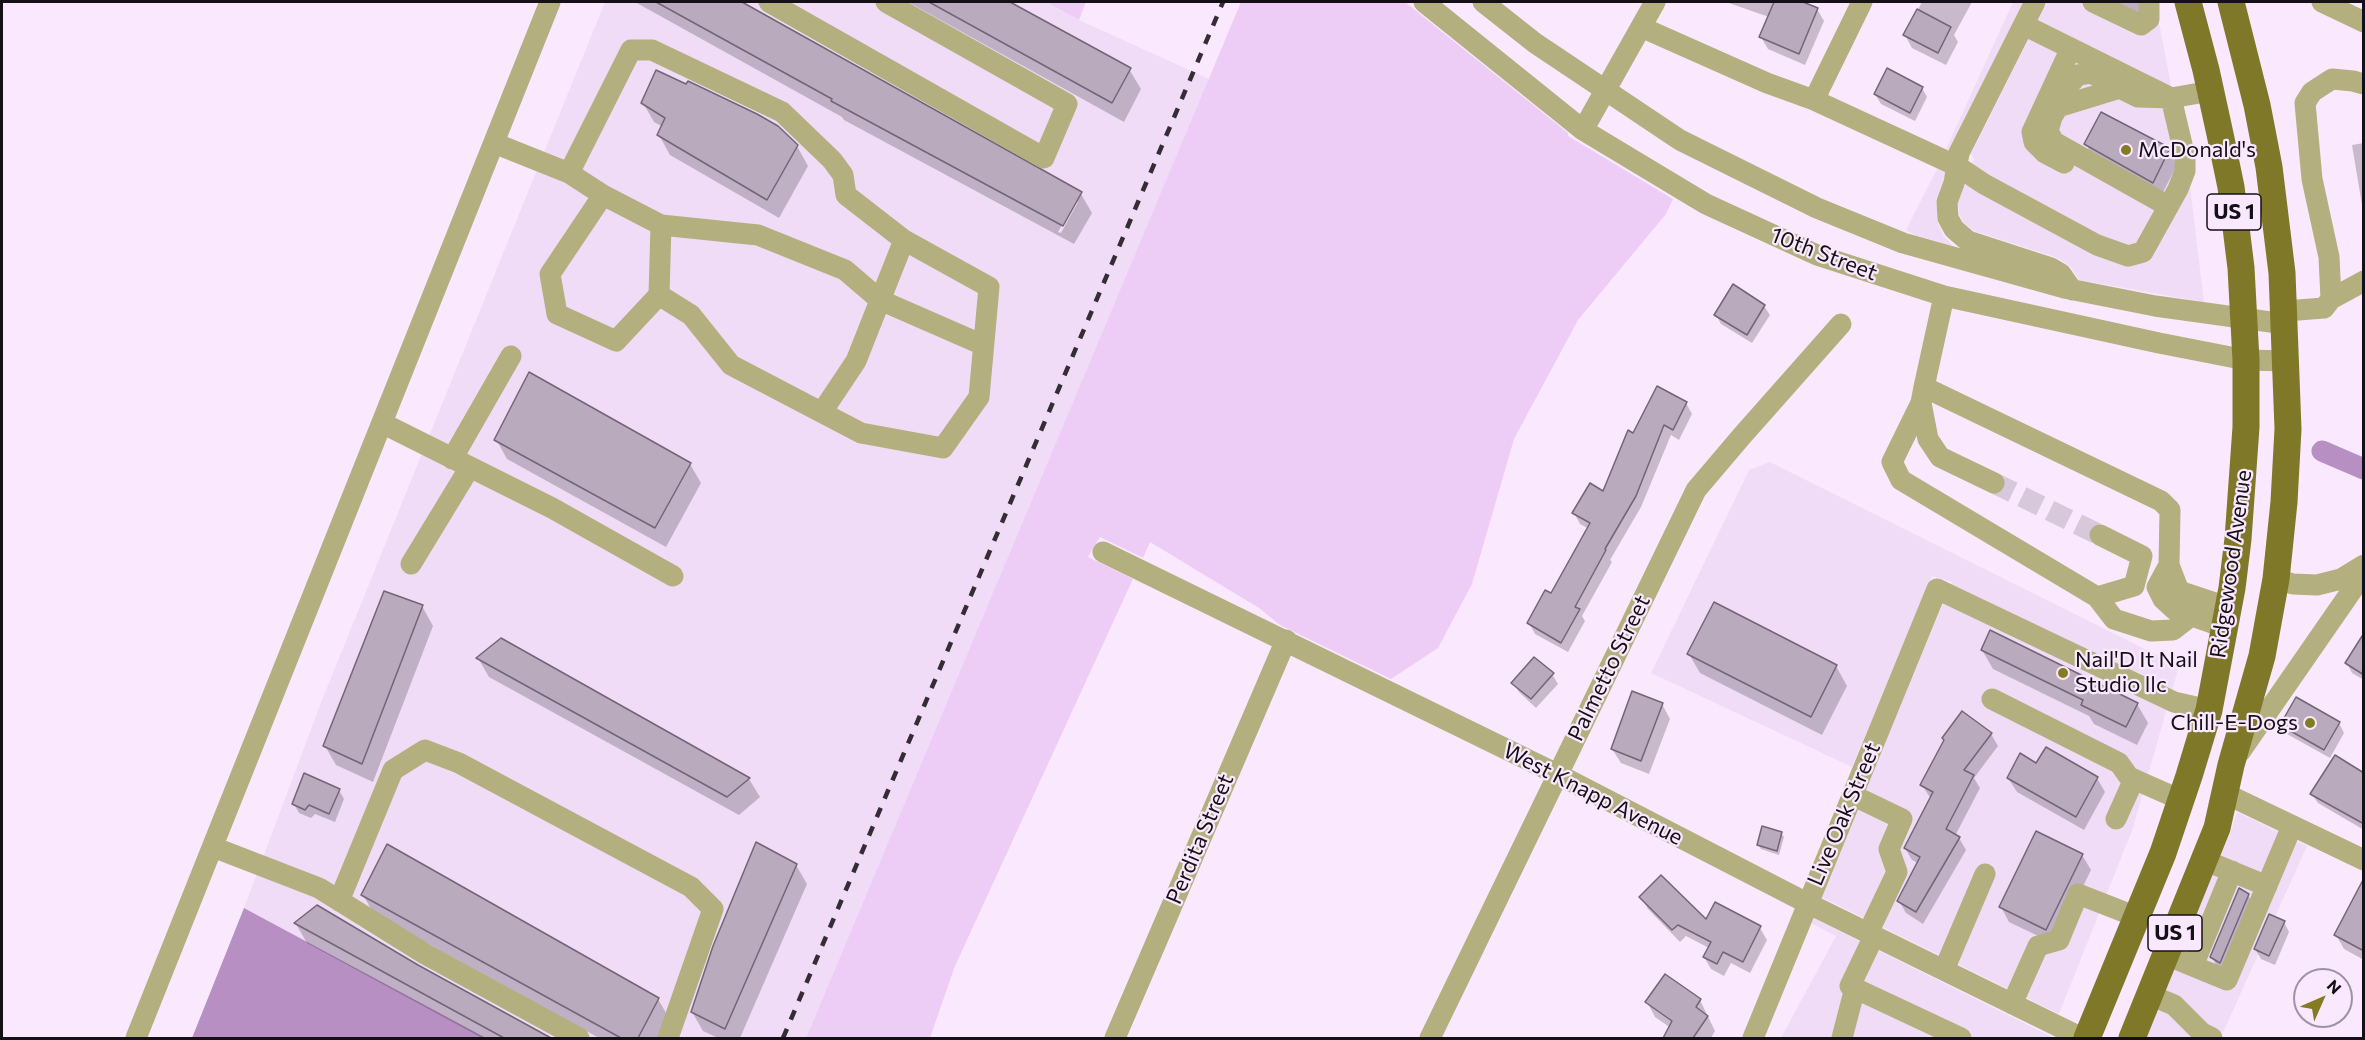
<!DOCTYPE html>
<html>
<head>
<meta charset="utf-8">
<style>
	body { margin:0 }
	#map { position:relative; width:2365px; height:1040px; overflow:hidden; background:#fae9fe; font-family:Commissioner,sans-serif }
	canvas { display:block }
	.frame { position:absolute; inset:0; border:3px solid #151017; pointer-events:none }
	.north { position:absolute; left:2293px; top:968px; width:60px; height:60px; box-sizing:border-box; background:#fae9fe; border:2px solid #9e92a2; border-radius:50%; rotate:45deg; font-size:16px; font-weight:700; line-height:24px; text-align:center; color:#151017 }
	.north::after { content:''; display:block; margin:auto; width:21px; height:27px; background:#847c22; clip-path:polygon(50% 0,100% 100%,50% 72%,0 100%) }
</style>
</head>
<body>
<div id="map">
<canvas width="2365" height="1040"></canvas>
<div class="frame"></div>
<div class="north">N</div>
</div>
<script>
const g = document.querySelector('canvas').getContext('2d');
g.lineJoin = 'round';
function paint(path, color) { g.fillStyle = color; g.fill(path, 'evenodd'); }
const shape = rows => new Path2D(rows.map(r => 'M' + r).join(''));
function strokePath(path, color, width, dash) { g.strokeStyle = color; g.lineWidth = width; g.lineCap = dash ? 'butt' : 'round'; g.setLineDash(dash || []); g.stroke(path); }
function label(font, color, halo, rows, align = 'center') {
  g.font = font + ' Commissioner,sans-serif'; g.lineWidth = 4.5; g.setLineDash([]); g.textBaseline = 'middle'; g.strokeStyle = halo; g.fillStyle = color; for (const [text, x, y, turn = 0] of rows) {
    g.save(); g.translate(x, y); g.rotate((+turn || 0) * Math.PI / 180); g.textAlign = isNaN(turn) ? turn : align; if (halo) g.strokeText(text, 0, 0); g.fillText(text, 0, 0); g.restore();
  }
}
paint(shape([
	[605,2,1046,2,1079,20,1209,79,806,1038,486,1038,244,908,322,700],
	[2013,2,2023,2,1950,149,1949,166,1936,200,1938,223,1943,235,1953,246,1915,235,1906,230,1937,169],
	[2047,2,2155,2,2189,178,2204,302,2079,280,2071,267,2058,258,1974,231,1963,222,1959,213,1958,202,1974,159,1971,154],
	[1770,462,2179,666,2133,828,2059,1014,1821,897,1952,582,1932,576,1852,767,1651,673,1749,470],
	[2237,812,2307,846,2221,1037,2223,1038,2144,1038,2230,834],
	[1813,918,2050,1036,2049,1038,1781,1038,1836,936,1811,923]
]), '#f1dcf7');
paint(shape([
	[1046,2,1086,2,1079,20],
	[1241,2,1405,2,1568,133,1568,136,1673,199,1666,214,1578,320,1514,439,1472,584,1438,648,1391,679,1280,625,1259,608,1150,542,1143,558,1100,537,1088,557,1133,579,955,966,930,1038,806,1038]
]), '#edcdf6');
paint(shape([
	[244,908,486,1038,192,1038]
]), '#b88fc3');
paint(shape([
	[635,2,738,2,1081,194,1092,213,1074,244,844,120,842,117],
	[1075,202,1078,202,1061,233,1058,232],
	[908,2,1007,2,1129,69,1141,89,1124,122],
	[1726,2,1799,2,1817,9,1824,21,1805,65,1768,49,1761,37,1769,17],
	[1922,2,1972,2,1954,35,1958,42,1946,65,1912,48,1905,35],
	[2109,2,2145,2,2138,15],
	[1922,88,1927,97,1915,121,1881,104,1875,94],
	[643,103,797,146,808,166,779,218,670,155,659,135,663,127,654,122],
	[2101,114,2169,151,2177,165,2161,196,2094,159,2086,144],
	[2364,143,2364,217,2352,145],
	[1764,306,1770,315,1752,343,1721,324,1716,315],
	[1686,403,1692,414,1679,440,1671,435,1641,507,1610,560,1612,562,1582,616,1585,621,1568,652,1535,634,1529,623,1552,595,1589,529,1580,524,1574,513,1603,493,1634,435],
	[496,439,690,464,701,483,666,547,507,459],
	[422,606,433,626,373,782,336,765,325,746],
	[2364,636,2364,680,2352,673,2347,663],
	[1982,650,2137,704,2148,723,2137,745,2094,724,2089,716,1993,669],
	[1689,654,1836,666,1847,686,1822,735,1700,673],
	[478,658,749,779,760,797,739,815,489,677],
	[1552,674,1558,684,1536,708,1519,692,1513,683],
	[1662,704,1670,719,1649,774,1621,763,1612,749],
	[2339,723,2344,733,2330,758,2287,734,2282,725],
	[1991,734,1998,746,1974,778,1980,788,1955,836,1959,838,1966,850,1923,924,1906,913,1899,901,1918,863,1912,860,1905,848,1931,799,1922,785],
	[2037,765,2097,778,2105,792,2084,830,2017,792,2008,778],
	[2364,775,2364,830,2318,803,2312,794],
	[339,790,344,799,335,822,315,814,311,818,299,813,294,804],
	[1781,833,1784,837,1779,855,1761,849,1758,845],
	[2082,855,2091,870,2055,944,2009,922,2001,907],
	[796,865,807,884,740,1038,718,1038,703,1031,692,1012],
	[363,895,658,999,669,1018,659,1038,599,1038,374,914],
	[2248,895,2254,905,2226,971,2217,967,2212,957],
	[1641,897,1706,922,1715,904,1760,928,1767,940,1750,973,1731,963,1724,976,1711,969,1704,957,1709,948,1686,936,1680,942,1648,909],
	[2364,916,2364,960,2344,949,2336,935],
	[2284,922,2289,932,2275,965,2261,959,2255,949],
	[296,924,418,966,547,1038,482,1038,307,943],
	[1665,976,1700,1000,1715,1031,1711,1038,1665,1038,1671,1028,1655,1017,1647,1002]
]), '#0003');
strokePath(shape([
	[2322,451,2364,469]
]), '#b88fc3', 21);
const building = shape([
	[656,2,742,2,1082,192,1063,226,831,101,832,99,656,2],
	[929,2,1010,2,1131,68,1112,103,929,2],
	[1774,2,1803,2,1818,8,1799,54,1759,37,1774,2],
	[1917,9,1951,27,1938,53,1903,35,1917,9],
	[1887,68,1923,87,1910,113,1874,94,1887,68],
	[656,70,686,84,688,81,757,114,778,126,798,145,767,200,657,135,665,118,641,103,656,70],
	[2101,112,2170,148,2153,183,2084,144,2101,112],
	[1733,284,1765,305,1747,335,1714,315,1733,284],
	[529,372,691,463,655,528,494,440,529,372],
	[1657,386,1687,402,1673,430,1664,425,1636,496,1605,549,1606,550,1575,607,1580,609,1561,643,1527,623,1545,590,1551,593,1590,523,1572,513,1590,483,1603,491,1628,430,1633,433,1657,386],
	[384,591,423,605,362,764,323,746,384,591],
	[1714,602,1837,665,1811,717,1687,654,1714,602],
	[1990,630,2138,703,2126,727,2081,705,2083,700,1981,650,1990,630],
	[2364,633,2364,675,2345,663,2364,633],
	[501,638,750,778,727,797,476,658,501,638],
	[1534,657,1554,673,1531,699,1511,683,1534,657],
	[1632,691,1663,703,1641,761,1611,749,1632,691],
	[2296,697,2340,722,2324,750,2280,725,2296,697],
	[1962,711,1992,733,1964,770,1974,775,1946,829,1960,837,1916,912,1897,901,1920,857,1904,848,1933,792,1920,785,1944,740,1942,738,1962,711],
	[2046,747,2098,777,2076,817,2007,778,2020,753,2036,763,2046,747],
	[2335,755,2364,773,2364,824,2310,794,2335,755],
	[304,773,340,789,329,814,309,805,305,810,292,804,304,773],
	[1762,826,1782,832,1777,851,1757,845,1762,826],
	[2036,831,2083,854,2046,930,1999,907,2036,831],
	[756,842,797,864,725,1029,691,1012,713,946,756,842],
	[387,844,659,998,638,1038,621,1038,361,895,387,844],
	[1661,875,1706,919,1715,902,1761,926,1743,962,1723,952,1717,964,1703,957,1711,942,1678,925,1672,930,1639,897,1661,875],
	[2364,878,2364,951,2334,935,2364,878],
	[2239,888,2249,894,2220,963,2210,957,2239,888],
	[317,905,418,965,551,1038,504,1038,294,923,317,905],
	[2269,914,2285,921,2269,956,2254,949,2269,914],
	[1665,974,1701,999,1696,1007,1708,1016,1693,1038,1663,1038,1672,1021,1645,1002,1665,974]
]);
paint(building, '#b9aabd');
strokePath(building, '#736577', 1.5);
strokePath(shape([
	[1994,483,2100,535]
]), '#d8c8db', 21, [21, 10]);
strokePath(shape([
	[769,2,1044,158,1067,104,886,2],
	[1424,2,1583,130,1706,204,1817,255,1944,296,2159,343,2246,360,2287,361],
	[1483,2,1535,43,1680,140,1817,208,1903,243,2064,288,2155,306,2285,324],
	[2035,2,1959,153,1954,183,1947,202,1948,218,1954,229,1968,241,2051,268,2061,274,2072,290],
	[2093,2,2141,25,2149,19,2149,2],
	[2322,2,2364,22],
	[1641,27,1767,83,1814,100,1957,166,1984,184,2097,245,2128,256,2143,252,2178,189,2185,171,2185,157,2171,98,2024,25],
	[1814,100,1862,2],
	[2058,106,2064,90,2078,75,2091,73,2114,85],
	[1583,130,1655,2],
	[494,143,569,173,631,50,652,50,782,112,832,160,843,175,846,195,904,240,989,287,979,397,943,448,861,433,731,365,691,315,659,295,616,341,557,314,550,274,603,195],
	[2064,163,2045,153,2034,142,2032,132,2071,48],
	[569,173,603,195,661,225,758,235,845,270,880,300,983,345],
	[2168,206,2054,142,2048,131,2052,117,2058,107,2120,88,2138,97,2171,98,2211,91],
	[659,295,661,225],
	[1944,296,1924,387,2161,501,2170,510,2169,565,2179,591,2227,607],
	[2331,299,2364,281],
	[2285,311,2324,308,2331,299,2329,257,2312,179,2305,103,2312,92,2332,79,2353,81,2364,84],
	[1924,387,1921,403,1892,462,1901,480,2097,597,2114,619,2151,631,2173,630,2191,616],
	[1921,403,1928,439,1940,457,1994,483],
	[822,412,856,361,904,240],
	[382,423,552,508,673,576],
	[452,459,511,356],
	[1103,552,1557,774,1807,903,2082,1038],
	[411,564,470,467],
	[2169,565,2157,587,2163,599,2175,610,2224,627],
	[2276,579,2293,584,2317,585,2341,579,2364,565],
	[2097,597,2134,586,2142,556,2100,535],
	[1992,699,2119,763,2129,777,2181,800],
	[2240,752,2364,573],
	[2224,793,2364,860],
	[1852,795,1902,819,1889,849,1897,872,1868,933],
	[2116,819,2134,779],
	[213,847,319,888,425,954,579,1038],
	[2204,860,2267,886],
	[339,901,393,770,425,750,459,763,691,887,713,909,668,1038],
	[1874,936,1850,986,1961,1038],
	[2166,955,2227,980,2292,826],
	[2193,966,2232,871],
	[1944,970,1985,874],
	[2150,995,2174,1005,2202,1033,2212,1038],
	[2012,1004,2038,946,2059,940,2078,894,2137,917],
	[136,1038,550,2],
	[1115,1038,1286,640],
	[1430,1038,1696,490,1741,437,1841,324],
	[1753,1038,1937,589,2174,702,2209,710],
	[1842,1038,1855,988]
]), '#b3af7e', 21);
strokePath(shape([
	[2087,1038,2163,853,2189,776,2209,710,2232,588,2238,539,2246,427,2246,360,2241,268,2231,187,2220,134,2206,70,2188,2],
	[2132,1038,2217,828,2231,765,2262,656,2276,579,2284,502,2288,429,2282,273,2269,167,2257,105,2231,2]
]), '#7f7828', 27);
strokePath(shape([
	[783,1038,1223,2]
]), '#342d36', 4.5, [10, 10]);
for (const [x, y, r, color] of [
	[2126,150,6,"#847c22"],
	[2063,673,6,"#847c22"],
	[2310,723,6,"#847c22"]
]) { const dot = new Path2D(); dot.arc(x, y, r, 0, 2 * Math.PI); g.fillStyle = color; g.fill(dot); strokePath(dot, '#fae9fe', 2); }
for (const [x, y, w] of [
	[2234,212,54],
	[2175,933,54]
]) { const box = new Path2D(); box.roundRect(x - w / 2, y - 18, w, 36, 4.5); g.fillStyle = '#fae9fe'; g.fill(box); strokePath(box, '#151017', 1.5); }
label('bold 21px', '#151017', null, [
	["US 1",2234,212],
	["US 1",2175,933]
]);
label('22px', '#151017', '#fae9fe', [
	["McDonald's",2138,150],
	["Nail'D It Nail",2075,660],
	["Studio llc",2075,685],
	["Chill-E-Dogs",2298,723,"right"]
], 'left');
label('22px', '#151017', '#fae9fe', [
	["10th Street",1824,254,21],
	["Ridgewood Avenue",2231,564,-82],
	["Palmetto Street",1609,668,-64],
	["West Knapp Avenue",1593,794,27],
	["Live Oak Street",1844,814,-67],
	["Perdita Street",1200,839,-67]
]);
</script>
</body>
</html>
